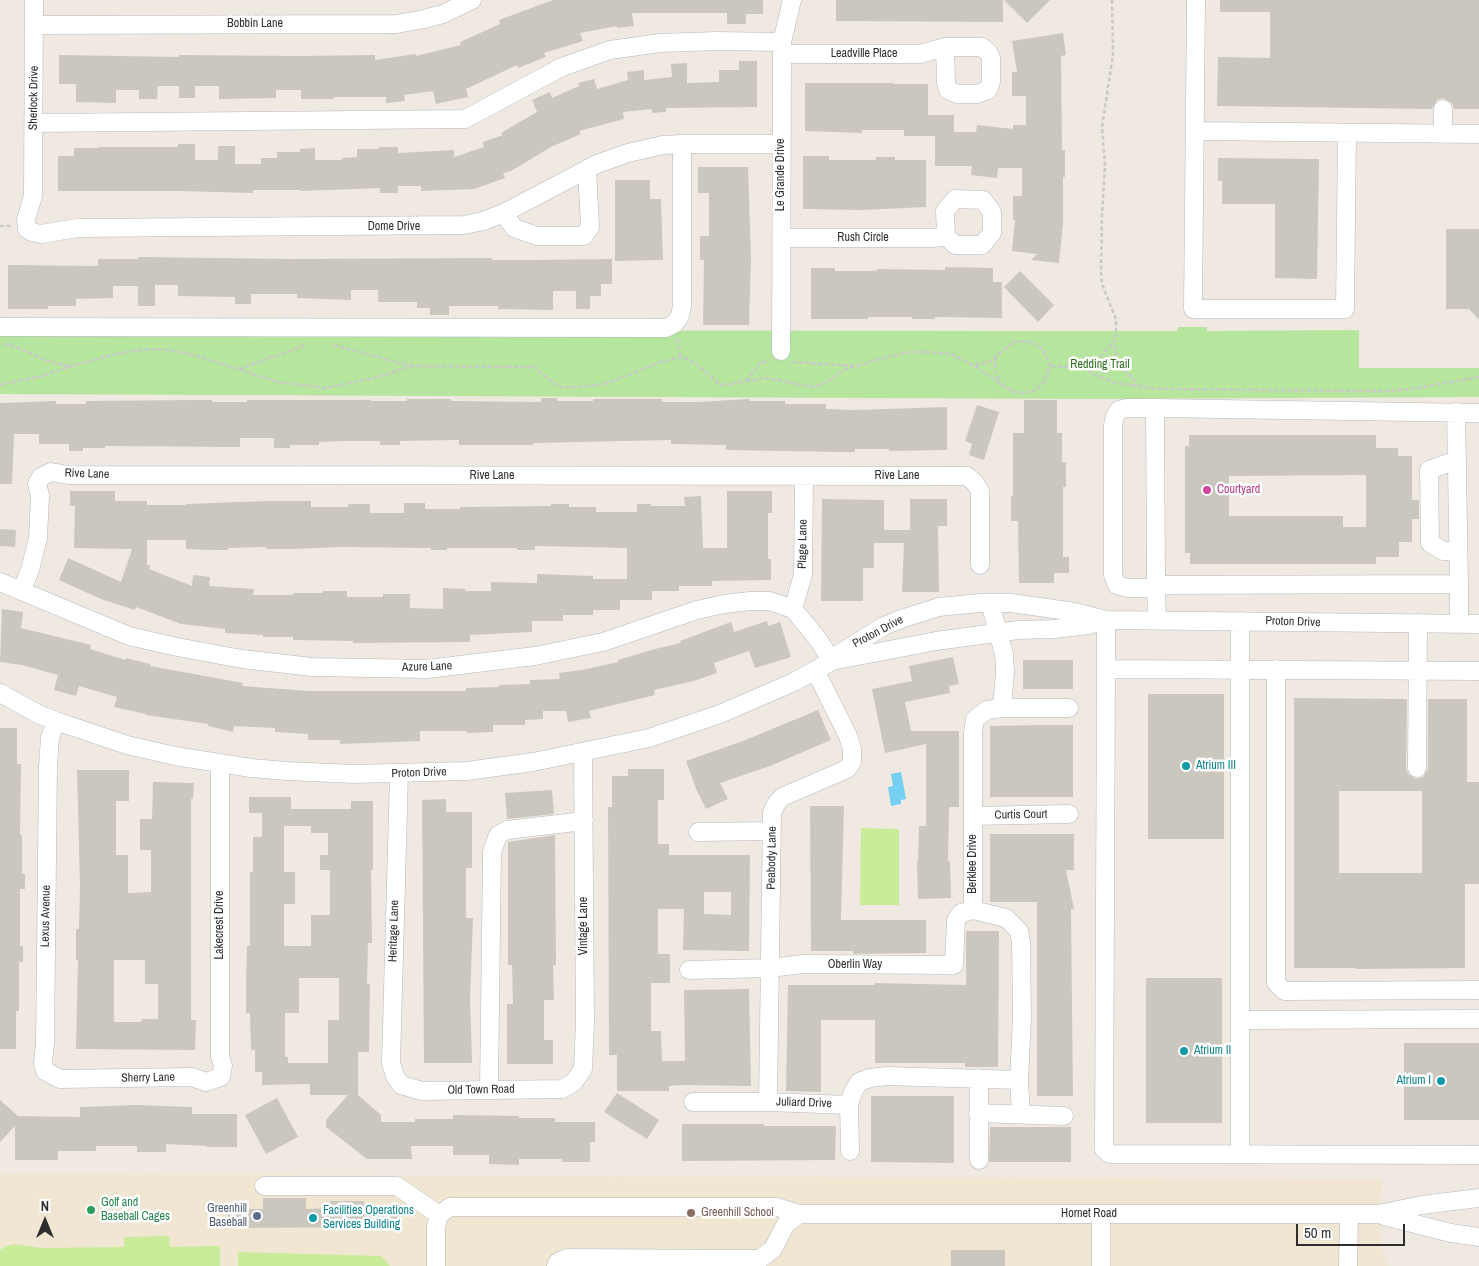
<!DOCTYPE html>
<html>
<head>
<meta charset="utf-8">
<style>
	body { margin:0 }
	#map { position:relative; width:1479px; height:1266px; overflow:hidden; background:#efe9e1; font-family:"Archivo Narrow",sans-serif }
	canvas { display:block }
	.north { position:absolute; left:20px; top:1196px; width:50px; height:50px; -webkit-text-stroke:4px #fff; paint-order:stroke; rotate:0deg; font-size:14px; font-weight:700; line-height:20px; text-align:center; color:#2e2e2e }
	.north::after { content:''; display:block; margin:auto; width:18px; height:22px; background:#2e2e2e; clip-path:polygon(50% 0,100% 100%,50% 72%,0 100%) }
	.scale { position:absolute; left:1296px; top:1224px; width:109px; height:22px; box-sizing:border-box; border:2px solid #2e2e2e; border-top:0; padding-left:6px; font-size:15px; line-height:18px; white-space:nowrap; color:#2e2e2e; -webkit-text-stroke:4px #fff; paint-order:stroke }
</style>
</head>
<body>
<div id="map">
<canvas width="1479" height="1266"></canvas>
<div class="north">N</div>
<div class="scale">50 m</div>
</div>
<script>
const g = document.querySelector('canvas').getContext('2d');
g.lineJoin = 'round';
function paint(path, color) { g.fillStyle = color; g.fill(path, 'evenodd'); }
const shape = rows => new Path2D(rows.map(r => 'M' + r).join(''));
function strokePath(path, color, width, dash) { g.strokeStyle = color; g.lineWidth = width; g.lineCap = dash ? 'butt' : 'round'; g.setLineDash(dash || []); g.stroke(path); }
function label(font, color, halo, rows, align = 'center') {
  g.font = font + ' "Archivo Narrow",sans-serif'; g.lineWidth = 5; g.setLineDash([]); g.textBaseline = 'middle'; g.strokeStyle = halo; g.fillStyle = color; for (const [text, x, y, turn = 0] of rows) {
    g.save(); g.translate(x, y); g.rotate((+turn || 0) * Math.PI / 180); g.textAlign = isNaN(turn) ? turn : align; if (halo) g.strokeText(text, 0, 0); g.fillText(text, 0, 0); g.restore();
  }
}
paint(shape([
	[0,1174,1382,1179,1381,1248,1388,1266,0,1266]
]), '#f0e6d1');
paint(shape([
	[1178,327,1207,327,1207,331,1359,330,1359,368,1479,368,1479,397,1093,399,0,394,0,330,1077,331,1177,331]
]), '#b6e59e');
paint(shape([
	[861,828,899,829,899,905,860,905],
	[169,1236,170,1247,220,1246,220,1266,0,1266,0,1250,6,1246,15,1244,41,1248,124,1247,124,1237],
	[238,1252,381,1256,390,1266,238,1266]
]), '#c9ec9a');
paint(shape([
	[901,772,906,799,901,800,901,804,891,806,888,787,893,786,891,774]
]), '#75cff0');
paint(shape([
	[553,0,763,0,763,14,746,14,746,24,727,24,727,13,632,13,634,26,617,28,617,26,580,33,583,41,544,53,546,57,518,68,517,65,466,89,468,97,436,104,433,91,404,95,405,101,386,103,386,97,334,97,334,99,301,99,301,90,276,90,276,98,219,99,219,86,195,86,195,98,179,98,179,86,158,86,157,99,139,99,139,90,116,90,116,103,76,102,76,84,59,84,59,55,179,57,179,55,299,56,375,55,375,60,416,54,416,56,461,45,460,42,500,24,499,20],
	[836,0,1003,0,1003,22,836,21],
	[1004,0,1050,0,1027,23],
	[1220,0,1479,0,1479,109,1454,109,1452,103,1443,98,1437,100,1432,109,1217,106,1218,57,1270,58,1270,12,1220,12],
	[1063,33,1066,55,1061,56,1062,150,1065,150,1065,177,1063,177,1063,223,1059,263,1031,260,1037,254,1012,251,1015,220,1013,220,1013,196,1022,196,1022,168,998,168,997,178,971,175,972,166,935,166,935,136,904,136,904,130,862,130,862,133,805,131,805,83,893,83,893,84,928,84,928,115,954,115,954,132,976,132,977,125,1013,129,1013,125,1026,125,1026,96,1012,96,1012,72,1017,72,1012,41],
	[739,61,757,61,757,107,666,108,666,112,652,113,652,109,623,112,624,119,579,131,581,134,551,147,511,171,503,173,505,178,474,189,421,191,421,186,398,186,398,193,380,193,380,188,301,191,301,190,253,190,253,193,178,191,58,191,58,156,74,156,74,148,99,148,99,147,178,147,178,144,195,144,195,160,218,160,218,146,235,146,235,164,261,164,261,158,277,158,277,152,300,152,300,149,315,148,315,160,342,160,342,158,357,157,357,149,379,149,379,147,398,147,398,153,454,150,454,157,484,147,483,142,503,135,501,133,537,112,532,100,550,92,552,98,579,86,578,83,594,79,597,89,628,80,627,72,644,70,644,80,672,77,671,64,687,63,687,83,719,82,719,70,739,70],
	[803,156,829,156,829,160,876,160,876,157,895,157,895,160,926,160,926,207,861,210,803,209],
	[1218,158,1319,159,1317,279,1275,278,1275,204,1222,204,1222,181,1218,181],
	[698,167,748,167,751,259,749,325,703,325,704,260,700,260,700,236,709,236,709,193,698,193],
	[615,180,650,180,650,199,661,199,663,260,615,261],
	[1446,229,1479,229,1479,320,1469,309,1446,309],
	[138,257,292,259,492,258,492,260,532,260,612,259,612,284,601,284,601,296,590,296,590,309,576,309,576,291,553,291,553,310,498,309,498,306,449,306,449,315,430,315,430,308,417,308,417,302,378,302,378,290,351,290,351,300,297,298,297,294,251,294,251,304,235,304,235,297,178,296,178,285,155,285,155,306,138,306,138,286,113,286,113,298,76,299,76,306,48,306,48,309,8,309,8,265,98,266,98,259,138,259],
	[945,267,993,268,993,282,1002,282,1002,318,935,317,935,319,912,319,912,317,868,317,868,319,811,319,811,268,835,268,835,271,877,271,877,269,945,270],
	[1020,271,1054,305,1038,322,1004,287],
	[541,398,557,398,557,401,593,401,593,399,662,399,662,402,698,402,749,399,749,401,785,401,785,404,826,404,826,409,855,410,947,407,947,450,889,451,889,449,855,449,855,452,841,452,726,450,726,445,671,444,671,440,533,443,533,445,459,445,459,440,400,441,400,445,380,445,380,441,346,441,319,442,319,445,290,445,290,448,274,448,274,438,240,438,240,447,105,446,105,448,83,448,83,451,69,451,69,444,39,444,39,434,14,434,12,484,0,484,0,403,56,401,56,404,86,404,86,401,193,400,212,400,212,402,247,402,247,400,371,400,371,401,407,401,407,399,451,399,451,401,541,402],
	[1024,400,1057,400,1057,433,1062,433,1062,462,1066,462,1066,487,1063,487,1063,557,1069,557,1069,573,1054,573,1054,583,1019,583,1018,521,1011,521,1011,496,1013,496,1013,433,1024,433],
	[977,405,999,412,984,460,969,455,972,444,965,441],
	[1189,435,1376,435,1376,448,1398,448,1398,456,1412,456,1412,500,1419,500,1419,519,1412,519,1412,542,1399,542,1399,557,1376,557,1376,564,1190,564,1190,553,1185,553,1185,446,1189,446],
	[1366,475,1366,527,1343,527,1343,516,1229,516,1229,476],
	[70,491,115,491,115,501,147,501,147,505,186,505,186,504,266,501,311,501,311,507,348,507,348,504,370,504,370,513,404,513,404,503,425,503,425,509,460,509,460,507,551,506,551,504,569,504,569,507,596,507,596,512,637,512,637,504,651,504,651,506,685,506,684,497,701,496,703,548,727,548,727,491,772,491,772,513,768,513,768,559,771,559,771,580,712,581,712,586,679,586,679,591,652,591,652,600,620,600,620,610,593,610,593,615,563,615,563,621,532,621,532,632,470,635,470,642,353,643,353,641,293,640,293,637,263,637,263,635,225,633,225,629,181,624,136,607,135,610,101,599,59,580,68,558,121,582,132,549,74,548,75,506,70,506],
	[147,540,186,540,186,549,210,550,228,550,228,548,266,547,266,549,292,549,341,547,431,548,431,550,447,550,447,548,517,548,517,550,535,550,535,546,627,548,627,579,593,579,593,576,537,574,537,583,491,582,491,591,465,591,465,589,443,588,443,609,410,608,410,594,383,594,383,597,347,597,347,591,323,591,323,593,293,593,293,595,253,595,254,589,209,586,210,577,193,575,192,586,149,569,150,565,147,565],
	[822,499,884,500,884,530,910,530,910,499,947,499,947,526,938,526,939,592,902,592,904,543,874,543,874,568,863,568,863,601,821,601],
	[0,529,16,530,15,547,0,546],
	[2,609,23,612,21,628,91,645,90,649,125,660,126,658,150,664,150,666,243,683,242,686,309,691,466,691,466,688,499,687,499,685,530,684,530,680,560,679,559,673,582,670,618,662,618,660,655,649,681,643,680,641,731,622,734,632,767,621,768,626,780,622,791,657,755,668,749,651,714,663,717,673,694,681,654,690,655,695,589,711,591,718,568,722,566,711,543,711,543,719,525,720,525,725,493,725,493,732,467,733,467,731,420,731,420,741,340,744,340,740,308,740,308,734,275,732,275,728,234,726,233,732,208,726,208,724,146,715,146,714,114,707,117,697,79,686,76,696,54,690,58,675,22,665,0,662],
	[953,657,959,684,949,686,950,693,905,702,911,731,959,731,959,807,949,807,948,861,950,861,951,898,918,899,917,862,918,862,919,826,926,826,926,744,885,753,872,689,912,681,909,666],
	[1023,660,1073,660,1073,689,1023,689],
	[1148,694,1224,694,1224,839,1148,839],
	[1294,698,1407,699,1406,768,1408,774,1416,779,1423,777,1428,769,1428,699,1467,699,1467,782,1479,782,1479,884,1465,884,1465,968,1356,969,1356,968,1294,968],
	[1339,791,1422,791,1422,873,1339,873],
	[818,710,831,740,770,766,720,783,728,799,706,809,697,791,686,761,743,741],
	[1038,725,1073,725,1073,797,990,797,990,726],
	[0,728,17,728,17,764,21,764,20,835,22,835,22,874,25,874,25,889,20,889,20,946,23,946,23,962,19,962,19,1011,16,1011,16,1049,0,1049],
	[628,769,664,769,664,800,658,800,658,844,669,844,669,855,750,855,749,951,683,950,684,909,658,909,658,954,670,954,670,983,651,983,651,1031,661,1031,662,1061,685,1061,684,990,749,989,751,1086,682,1085,669,1086,669,1091,617,1091,617,1055,609,1055,608,807,612,807,612,776,628,776],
	[704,892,731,892,731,915,704,914],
	[77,770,129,770,129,801,116,801,116,855,128,855,128,893,151,892,151,850,140,850,140,819,152,819,153,782,194,783,193,799,191,799,191,1020,196,1020,195,1050,76,1049,78,960,76,960,76,929,79,929,80,886],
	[114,960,145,960,145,984,158,984,158,1019,142,1019,141,1022,114,1022],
	[552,790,554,814,507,819,505,793],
	[249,797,291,797,291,809,351,809,351,801,373,801,373,870,371,870,372,943,368,943,367,984,370,984,369,1052,358,1052,358,1095,381,1115,381,1122,415,1122,415,1119,453,1119,453,1115,519,1116,519,1118,555,1118,555,1122,595,1122,595,1142,590,1142,590,1162,562,1162,562,1159,519,1159,519,1165,489,1164,489,1155,453,1155,453,1146,411,1146,412,1159,367,1159,326,1127,326,1120,348,1095,310,1095,310,1084,262,1085,262,1072,255,1072,255,1050,251,1050,250,1013,246,1013,246,982,247,946,250,946,250,872,253,872,253,837,262,837,262,813,249,813],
	[284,826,311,826,311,833,328,833,328,855,320,855,320,870,330,870,330,915,311,915,311,946,284,946,284,904,295,904,295,872,284,872],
	[299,978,339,978,339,1020,328,1020,328,1063,288,1063,288,1057,285,1057,285,1013,299,1013],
	[446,799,446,812,472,812,472,868,466,868,466,918,473,918,470,999,472,1063,424,1063,422,800],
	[810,806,844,806,841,920,926,920,926,953,853,954,853,951,811,951],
	[990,834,1074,834,1074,870,1066,870,1074,909,1071,909,1073,1096,1037,1096,1037,902,990,902],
	[555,835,556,965,553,965,554,1000,544,1000,544,1040,553,1040,553,1064,507,1064,507,1004,513,1004,512,965,508,965,508,842],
	[966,931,999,931,998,1067,965,1067,965,1063,875,1063,875,1020,821,1020,821,1092,786,1091,788,985,875,985,875,983,966,985],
	[1146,978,1222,978,1222,1123,1146,1123],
	[1404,1043,1479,1043,1479,1120,1404,1120],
	[617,1093,659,1120,647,1139,604,1112],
	[871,1096,954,1096,954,1163,871,1162],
	[277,1098,298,1137,266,1154,245,1115],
	[0,1100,18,1116,80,1117,80,1107,137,1105,192,1107,192,1114,237,1114,237,1147,207,1147,207,1146,166,1144,166,1152,137,1152,137,1146,96,1146,96,1151,58,1151,58,1160,15,1160,15,1126,0,1142],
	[682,1124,764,1124,764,1126,836,1126,835,1160,682,1161],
	[990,1127,1071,1127,1071,1162,989,1162],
	[263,1198,306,1198,306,1209,330,1208,330,1201,364,1201,364,1208,398,1208,398,1227,228,1228,228,1209,263,1209],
	[951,1250,1005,1250,1005,1266,951,1266]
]), '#cbc7bf');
const minor = shape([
	[34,0,33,196,26,219,27,229,32,232,41,234,77,228,464,225,483,221,504,213,597,164,628,153,663,145,682,144,781,144],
	[1196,0,1193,309,1345,309,1347,133],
	[34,25,397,24,424,19,443,14,472,0],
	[782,54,920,54,945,47,982,47,988,52,991,58,991,82,988,90,977,94,957,94,948,90,946,83,945,47],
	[1443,109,1443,134],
	[34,123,465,119,562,67,610,50,660,43,717,41,782,42],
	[1195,131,1479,134],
	[955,199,983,200,992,212,992,233,982,245,955,245,946,236,945,211,955,199],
	[504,213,514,228,537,236,584,236,590,227,587,169],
	[781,238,933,238,946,236],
	[0,327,666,328,674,324,680,316,682,306,682,144],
	[781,351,782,54,782,42,792,0],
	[1155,408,1127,408,1119,410,1115,416,1113,425,1113,575,1117,585,1128,588,1157,588],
	[1456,412,1459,584],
	[1457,460,1429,470,1430,543,1443,551,1458,551],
	[0,582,129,636,177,647,242,659,312,667,427,669,535,656,603,642,697,610,724,604,750,601,770,601,793,609,817,638,832,661],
	[1156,585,1157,621],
	[22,590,30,570,38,538,40,495,37,484,41,477,51,472,68,475,967,476,975,483,980,491,980,565],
	[990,603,1004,654,1005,672,1002,708],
	[793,609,803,575,804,477],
	[1240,621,1240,1154],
	[1459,624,1459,584,1156,585,1155,408,1479,413],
	[837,660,936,641,1018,630,1054,629,1088,625,1103,621],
	[1106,669,1106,620],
	[1276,669,1276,983,1284,991,1479,990],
	[1479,671,1106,669,1104,1149,1110,1154,1479,1155],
	[0,693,38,714,56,721,127,745,175,756,251,768,286,771,355,774,467,771,533,762,649,738,720,714,794,682,832,661,839,654,884,626,901,619,939,607,980,603,1011,603,1075,612,1106,620,1479,624],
	[56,721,50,738,48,766,45,1043,43,1063,45,1071,60,1079,192,1077,206,1082,221,1077,223,1066,220,1056,220,763],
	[1417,768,1418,623],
	[399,774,391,1063,395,1076,401,1085,422,1091,562,1089,573,1083,583,1069,585,1022,583,752],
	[973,816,1069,814],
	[698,832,772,831],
	[973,910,973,733,975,719,987,710,1002,708,1069,708],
	[689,970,770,968,803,964,954,965,956,920,961,913,973,910,1006,918,1019,931,1021,942,1022,1018,1019,1080,1021,1114],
	[1241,1020,1479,1019],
	[979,1078,979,1160],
	[489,1090,492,852,498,835,507,830,584,821],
	[693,1102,768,1102,849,1105],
	[768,1102,772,813,776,804,782,797,847,769,852,762,852,749,848,736,815,670],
	[978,1113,1064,1116],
	[850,1151,849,1105,853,1092,859,1082,870,1078,887,1076,1019,1080],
	[264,1186,397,1186,439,1215],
	[1101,1214,1101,1266],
	[1384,1216,1451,1233,1479,1237],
	[436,1266,436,1227,439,1215,450,1207,777,1207,799,1214,1379,1214,1422,1205,1479,1198],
	[556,1266,558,1262,567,1258,760,1259,773,1249,786,1224,799,1214],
	[1348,1266,1349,1214]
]);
strokePath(minor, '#b4b7c1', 19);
strokePath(shape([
	[1112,0,1113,55,1102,127,1105,166,1102,215,1101,273,1102,284,1116,319,1116,333,1114,341],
	[0,226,11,226],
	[677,339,681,357],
	[4,344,14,346,48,361,69,366],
	[334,345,411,366],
	[996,357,995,367,1000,385],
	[792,362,854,366],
	[1051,366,1084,368,1095,375,1116,383,1158,389,1385,391,1411,389,1479,377],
	[1084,368,1100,357,1114,341,1117,358,1126,372,1139,385],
	[239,369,306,345],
	[746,381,761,362,769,362],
	[0,385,42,376,72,366,116,354,139,350,158,349,175,351,194,355,278,382,325,388,374,378,412,366,532,367,535,367,553,383,561,387,582,387,608,383,658,363,681,357,690,360,701,368,719,384,724,385,766,378,812,387,826,383,839,373,847,369,879,359,909,352,927,352,951,354,973,365,1011,391,1023,393,1034,391,1039,387,1044,382,1050,366,1044,351,1038,345,1027,341,1014,342,989,362,973,365]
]), '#c9c9c9', 2.5, [4, 2.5]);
strokePath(minor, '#fff', 18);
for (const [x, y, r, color] of [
	[1207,490,5,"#d1479c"],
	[1186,766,5,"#0f9aa8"],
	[1184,1051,5,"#0f9aa8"],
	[1441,1081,5,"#0f9aa8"],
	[91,1210,5,"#2e9e5b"],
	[691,1213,5,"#8d6e63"],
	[257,1216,5,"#5c6f8a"],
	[313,1218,5,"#0f9aa8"]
]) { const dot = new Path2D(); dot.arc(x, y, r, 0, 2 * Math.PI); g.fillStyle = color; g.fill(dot); strokePath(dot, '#fff', 2); }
label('12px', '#2e2e2e', '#fff', [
	["Bobbin Lane",255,24],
	["Leadville Place",864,54],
	["Sherlock Drive",34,98,-89],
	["Le Grande Drive",781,175,-90],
	["Dome Drive",394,227],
	["Rush Circle",863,238],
	["Rive Lane",87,474,2],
	["Rive Lane",492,476],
	["Rive Lane",897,476],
	["Plage Lane",803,544,-89],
	["Proton Drive",1293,622,2],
	["Proton Drive",878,632,-28],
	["Azure Lane",427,667,-2],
	["Proton Drive",419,773,-2],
	["Curtis Court",1021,815,-1],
	["Peabody Lane",772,858,-89],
	["Berklee Drive",973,864,-90],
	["Lexus Avenue",46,916,-89],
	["Lakecrest Drive",220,925,-90],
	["Vintage Lane",584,926,-90],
	["Heritage Lane",394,931,-88],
	["Oberlin Way",855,965],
	["Sherry Lane",148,1078,-1],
	["Old Town Road",481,1090,-1],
	["Juliard Drive",804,1103,2],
	["Hornet Road",1089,1214]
]);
label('12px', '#2c6e1b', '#fff', [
	["Redding Trail",1100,365]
]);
label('12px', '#b23c85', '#fff', [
	["Courtyard",1217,490]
], 'left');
label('12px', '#0d838f', '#fff', [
	["Atrium III",1196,766],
	["Atrium II",1194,1051],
	["Atrium I",1431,1081,"right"],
	["Facilities Operations",323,1211],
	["Services Building",323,1225]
], 'left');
label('12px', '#27864d', '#fff', [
	["Golf and",101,1203],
	["Baseball Cages",101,1217]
], 'left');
label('12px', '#4e5e75', '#fff', [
	["Greenhill",247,1209],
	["Baseball",247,1223]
], 'right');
label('12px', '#785e54', '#fff', [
	["Greenhill School",701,1213]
], 'left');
</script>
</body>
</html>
